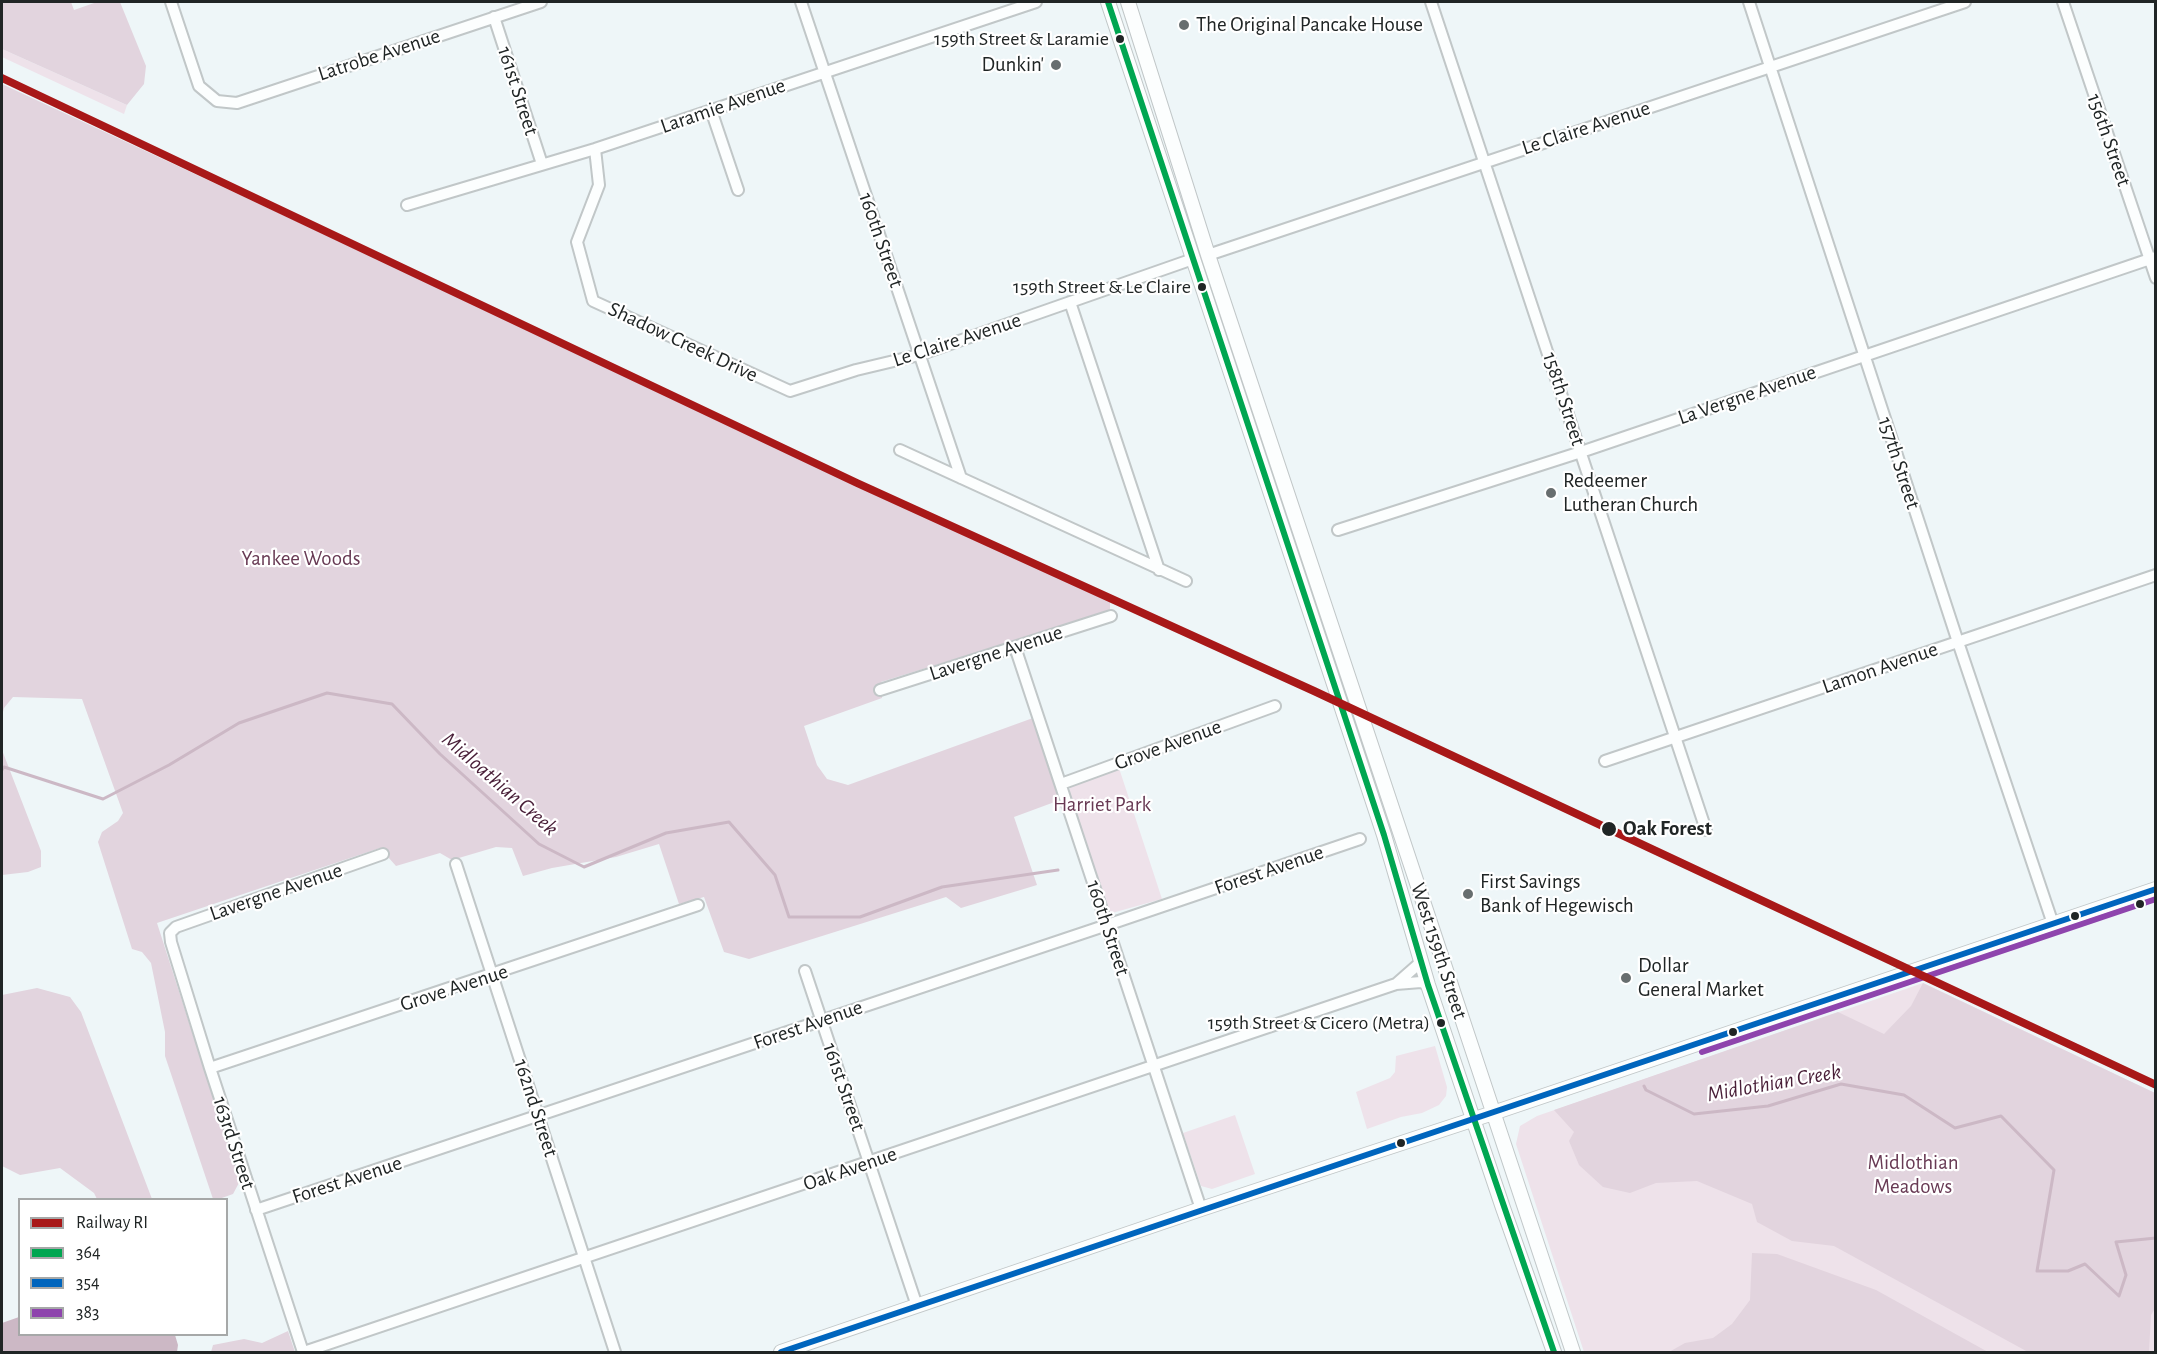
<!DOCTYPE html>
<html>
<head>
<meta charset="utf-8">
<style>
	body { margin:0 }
	#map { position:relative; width:2157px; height:1354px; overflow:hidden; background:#eef6f8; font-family:"Alegreya Sans",sans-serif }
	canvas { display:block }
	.frame { position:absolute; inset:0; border:3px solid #202525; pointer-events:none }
	.legend { position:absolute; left:18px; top:1198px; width:210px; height:138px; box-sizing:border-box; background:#fff; border:2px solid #a6a8a8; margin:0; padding:8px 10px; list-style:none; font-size:18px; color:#202525 }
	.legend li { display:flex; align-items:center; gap:12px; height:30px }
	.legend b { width:30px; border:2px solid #a6a8a8 }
</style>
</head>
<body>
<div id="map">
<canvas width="2157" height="1354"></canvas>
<div class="frame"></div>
<ul class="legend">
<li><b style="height:8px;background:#a81818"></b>Railway RI</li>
<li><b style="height:8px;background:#00a651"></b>364</li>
<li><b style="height:8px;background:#0065bd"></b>354</li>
<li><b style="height:8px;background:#8e44ad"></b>383</li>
</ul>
</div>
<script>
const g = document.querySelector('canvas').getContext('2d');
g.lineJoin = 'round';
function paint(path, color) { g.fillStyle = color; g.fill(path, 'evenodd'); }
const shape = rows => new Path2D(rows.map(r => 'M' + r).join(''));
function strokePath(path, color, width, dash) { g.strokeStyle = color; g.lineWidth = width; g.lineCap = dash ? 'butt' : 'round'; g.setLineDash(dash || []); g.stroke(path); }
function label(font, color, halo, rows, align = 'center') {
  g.font = font + ' "Alegreya Sans",sans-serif'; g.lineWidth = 4.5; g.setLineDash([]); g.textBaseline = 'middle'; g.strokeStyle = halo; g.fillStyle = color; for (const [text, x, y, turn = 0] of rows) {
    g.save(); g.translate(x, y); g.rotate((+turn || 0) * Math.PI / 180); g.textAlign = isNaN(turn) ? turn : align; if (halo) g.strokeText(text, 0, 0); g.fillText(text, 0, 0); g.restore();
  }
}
paint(shape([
	[2,49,127,105,124,114,2,57],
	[1118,765,1162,899,1112,913,1109,910,1069,793,1071,784],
	[1923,983,2155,1093,2155,1352,1584,1352,1516,1144,1520,1126,1537,1116],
	[1435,1046,1447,1087,1446,1096,1439,1105,1422,1113,1401,1117,1367,1129,1356,1092,1390,1078,1395,1072,1396,1056],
	[1235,1115,1255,1174,1212,1189,1201,1186,1183,1133]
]), '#eee2ea');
paint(shape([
	[2,2,71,2,74,10,97,2,120,2,146,66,144,84,127,105,2,49],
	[2,84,1110,601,1110,611,881,682,882,698,804,726,817,765,827,779,848,785,1033,718,1060,800,1014,817,1037,885,961,908,946,897,749,959,724,952,704,897,679,904,659,844,616,857,552,868,523,876,512,848,496,847,452,860,440,853,396,866,380,848,157,923,240,1181,233,1194,219,1199,213,1199,165,1056,165,1032,151,963,142,952,132,949,98,842,102,832,118,821,123,813,82,699,13,697,4,708,2,716],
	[2,750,41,851,41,867,28,872,2,875],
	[1923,983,2155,1093,2156,1307,2151,1315,2149,1352,2028,1352,1834,1246,1792,1241,1757,1222,1752,1204,1697,1181,1656,1183,1630,1193,1603,1187,1579,1165,1569,1141,1574,1132,1554,1110,1838,1012,1884,1034,1911,1006],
	[37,988,70,997,81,1012,152,1199,97,1199,94,1193,60,1168,20,1175,2,1166,2,995],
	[1752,1253,1777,1254,1876,1290,1988,1352,1669,1352,1685,1343,1713,1338,1732,1324,1750,1300],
	[288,1331,295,1352,211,1352,213,1345,244,1339,262,1343]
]), '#e2d4de');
paint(shape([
	[19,1317,20,1334,175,1335,178,1345,177,1352,2,1352,2,1323]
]), '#ccb8c5');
strokePath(shape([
	[2,770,4,767,103,799,169,765,239,723,327,693,392,704,440,754,539,844,584,867,666,833,729,822,775,875,789,917,860,917,942,887,1058,870],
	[1644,1086,1646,1090,1694,1114,1768,1106,1841,1084,1904,1095,1955,1128,2001,1116,2054,1170,2037,1271,2068,1271,2085,1264,2119,1296,2126,1275,2116,1242,2156,1238]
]), '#ccb8c5', 3);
const minor = shape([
	[171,2,199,86,217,101,237,103,541,2],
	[801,2,961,478],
	[1431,2,1706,830],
	[1749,2,1958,642,2053,924],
	[2063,2,2156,278],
	[494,17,542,164],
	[711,110,738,190],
	[595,149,599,185,577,242,593,301,790,391,856,370,919,355,1193,259],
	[407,205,595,149,1036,2],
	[1208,255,1965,2],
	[1070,302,1159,570],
	[900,450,1186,581],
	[1338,530,1581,452,2156,257],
	[1015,647,1201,1209],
	[880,690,1111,616],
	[1605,761,2156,575],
	[1061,784,1275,706],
	[456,864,615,1352],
	[805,971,917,1306],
	[1396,984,1421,962],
	[210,1068,698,905],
	[256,1210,1107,925,1360,839],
	[303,1352,210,1068,171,942,170,933,176,927,383,854],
	[304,1352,1396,984,1421,982,1428,985]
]);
const major = shape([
	[1108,2,1384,835,1428,985,1503,1208,1554,1352],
	[1128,2,1208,255,1573,1352],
	[781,1352,1201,1209,1493,1113,2156,889]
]);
strokePath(minor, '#c1c7c8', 14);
strokePath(major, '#c1c7c8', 16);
strokePath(minor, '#fcfefe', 10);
strokePath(major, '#fcfefe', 14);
strokePath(shape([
	[1108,2,1384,835,1428,985,1554,1352]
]), '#00a651', 6);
strokePath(shape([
	[781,1352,2156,889]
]), '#0065bd', 6);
strokePath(shape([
	[1702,1052,2156,899]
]), '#8e44ad', 6);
strokePath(shape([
	[2,78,857,483,1314,691,2156,1085]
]), '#a81818', 8);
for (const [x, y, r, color] of [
	[1184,25,6,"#686e6f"],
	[1120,39,5,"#202525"],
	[1056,65,6,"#686e6f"],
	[1202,287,5,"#202525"],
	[1551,493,6,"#686e6f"],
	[1609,829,8,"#202525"],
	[1468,894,6,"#686e6f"],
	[2140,904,5,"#202525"],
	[2075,916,5,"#202525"],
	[1626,978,6,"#686e6f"],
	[1441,1023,5,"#202525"],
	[1733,1032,5,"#202525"],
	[1401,1143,5,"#202525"]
]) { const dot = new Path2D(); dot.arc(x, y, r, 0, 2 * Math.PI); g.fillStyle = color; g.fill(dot); strokePath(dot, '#fff', 2); }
label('20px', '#202525', '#fff', [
	["159th Street & Laramie",1109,39],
	["159th Street & Le Claire",1191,287],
	["159th Street & Cicero (Metra)",1430,1023]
], 'right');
label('21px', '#202525', '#fff', [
	["The Original Pancake House",1196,25],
	["Dunkin'",1044,65,"right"],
	["Redeemer",1563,481],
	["Lutheran Church",1563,505],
	["First Savings",1480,882],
	["Bank of Hegewisch",1480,906],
	["Dollar",1638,966],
	["General Market",1638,990]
], 'left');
label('21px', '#202525', '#fff', [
	["Latrobe Avenue",379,55,-18],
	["161st Street",518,91,72],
	["Laramie Avenue",723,106,-19],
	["Le Claire Avenue",1586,128,-18],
	["156th Street",2109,140,71],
	["160th Street",881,240,71],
	["Le Claire Avenue",957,340,-18],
	["Shadow Creek Drive",683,342,25],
	["La Vergne Avenue",1747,395,-19],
	["158th Street",1564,399,72],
	["157th Street",1899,463,72],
	["Lavergne Avenue",996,653,-18],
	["Lamon Avenue",1880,668,-19],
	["Grove Avenue",1168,745,-20],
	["Forest Avenue",1269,870,-19],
	["Lavergne Avenue",276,892,-19],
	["160th Street",1108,928,72],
	["West 159th Street",1439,951,72],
	["Grove Avenue",454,988,-18],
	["Forest Avenue",808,1025,-19],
	["161st Street",844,1087,71],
	["162nd Street",536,1108,72],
	["163rd Street",234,1143,72],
	["Oak Avenue",850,1169,-19],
	["Forest Avenue",347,1180,-18]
]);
label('21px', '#683a54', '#fff', [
	["Yankee Woods",301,559],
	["Harriet Park",1102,805],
	["Midlothian",1913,1163],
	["Meadows",1913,1187]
]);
label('bold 21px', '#202525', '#fff', [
	["Oak Forest",1623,829]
], 'left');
label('italic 22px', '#481e37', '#fff', [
	["Midloathian Creek",500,784,41],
	["Midlothian Creek",1774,1083,-10]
]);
</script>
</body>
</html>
